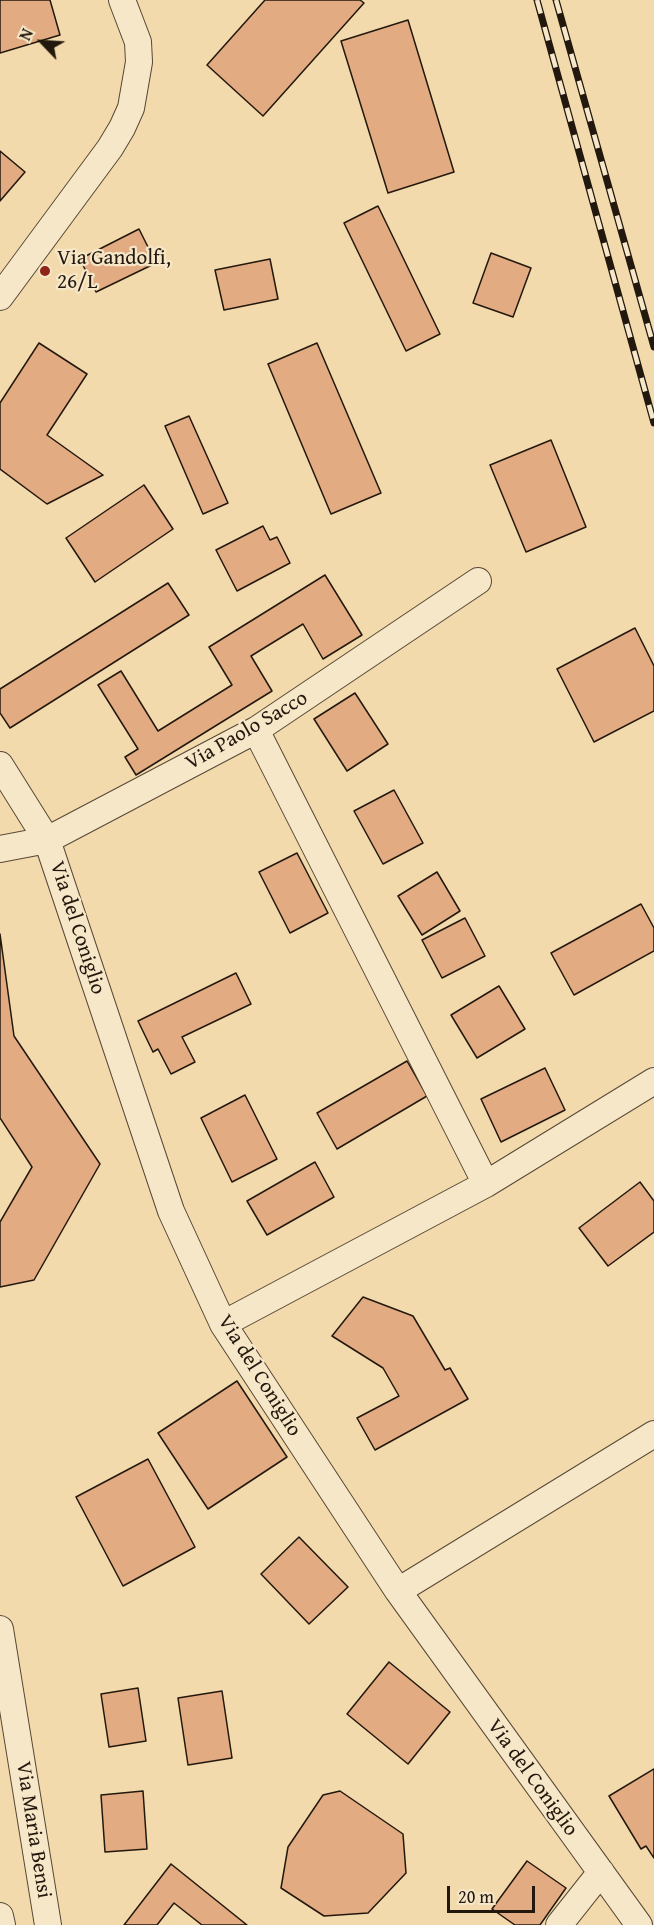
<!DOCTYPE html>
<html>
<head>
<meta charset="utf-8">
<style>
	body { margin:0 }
	#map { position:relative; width:654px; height:1925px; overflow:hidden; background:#f3daac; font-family:"Gentium Book Plus",serif }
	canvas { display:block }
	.north { position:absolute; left:12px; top:12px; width:60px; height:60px; -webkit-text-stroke:4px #f7e7c9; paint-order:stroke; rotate:295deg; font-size:16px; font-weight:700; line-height:24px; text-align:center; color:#22180d }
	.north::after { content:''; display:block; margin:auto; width:21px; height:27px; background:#22180d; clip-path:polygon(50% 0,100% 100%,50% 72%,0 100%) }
	.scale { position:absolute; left:447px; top:1886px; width:88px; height:27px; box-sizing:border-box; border:3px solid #22180d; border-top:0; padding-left:8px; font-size:18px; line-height:21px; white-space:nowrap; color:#22180d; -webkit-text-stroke:4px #f7e7c9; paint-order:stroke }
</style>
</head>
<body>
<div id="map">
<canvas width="654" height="1925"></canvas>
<div class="north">N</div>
<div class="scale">20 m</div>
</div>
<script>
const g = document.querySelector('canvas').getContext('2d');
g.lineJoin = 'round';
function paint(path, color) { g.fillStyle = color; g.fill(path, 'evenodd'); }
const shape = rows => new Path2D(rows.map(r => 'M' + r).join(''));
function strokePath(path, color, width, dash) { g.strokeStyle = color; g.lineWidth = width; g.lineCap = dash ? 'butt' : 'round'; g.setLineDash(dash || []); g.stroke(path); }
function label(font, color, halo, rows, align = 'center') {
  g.font = font + ' "Gentium Book Plus",serif'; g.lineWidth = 4.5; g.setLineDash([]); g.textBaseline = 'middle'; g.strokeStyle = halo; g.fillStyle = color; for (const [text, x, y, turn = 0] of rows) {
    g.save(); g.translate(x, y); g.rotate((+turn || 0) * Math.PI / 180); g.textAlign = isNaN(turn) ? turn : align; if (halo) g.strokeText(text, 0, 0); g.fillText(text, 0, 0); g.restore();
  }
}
const building = shape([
	[0,0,50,0,60,35,0,53,0,0],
	[265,0,360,0,364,3,263,116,207,65,265,0],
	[408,20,454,172,388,193,341,41,408,20],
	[0,151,25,172,0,201,0,151],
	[378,206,440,334,406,351,344,223,378,206],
	[139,229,156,263,96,292,80,259,139,229],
	[491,253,531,268,513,317,473,303,491,253],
	[270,259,278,299,224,310,215,270,270,259],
	[39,343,87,374,47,435,103,475,47,504,0,469,0,403,39,343],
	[317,343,381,493,331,514,268,364,317,343],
	[189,416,228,503,203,514,165,426,189,416],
	[551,440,586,527,526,552,490,465,551,440],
	[144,485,173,529,95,582,66,538,144,485],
	[263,526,270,540,277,537,290,563,237,591,216,550,263,526],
	[325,575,362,635,323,659,303,624,251,656,272,691,136,775,125,757,138,749,98,685,121,671,158,731,232,685,209,647,325,575],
	[168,583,189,615,10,728,0,713,0,689,168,583],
	[635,628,654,666,654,711,594,742,557,669,635,628],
	[355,693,388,744,347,771,314,719,355,693],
	[394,790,423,843,383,864,354,811,394,790],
	[297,853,328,913,290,933,259,872,297,853],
	[437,872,460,911,422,935,398,896,437,872],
	[641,904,654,928,654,951,574,995,551,953,641,904],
	[465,918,485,956,442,978,422,940,465,918],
	[0,934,14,1036,100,1164,34,1280,0,1287,0,1222,32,1167,0,1118,0,934],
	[236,973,251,1004,182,1037,195,1062,171,1074,158,1049,153,1052,138,1021,236,973],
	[499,986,525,1029,477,1058,451,1015,499,986],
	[407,1061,427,1096,337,1149,317,1113,407,1061],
	[545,1068,565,1110,501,1142,481,1099,545,1068],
	[245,1095,277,1159,232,1182,201,1118,245,1095],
	[315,1162,334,1197,267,1235,247,1201,315,1162],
	[640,1182,654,1201,654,1232,608,1266,579,1228,640,1182],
	[363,1297,413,1316,445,1370,450,1368,468,1399,375,1450,357,1418,399,1396,383,1368,332,1336,363,1297],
	[237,1381,287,1457,208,1509,158,1433,237,1381],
	[148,1459,195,1547,123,1586,76,1497,148,1459],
	[299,1537,348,1587,309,1624,261,1574,299,1537],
	[389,1662,450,1712,408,1764,347,1714,389,1662],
	[138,1688,146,1741,109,1747,101,1694,138,1688],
	[222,1691,232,1758,188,1765,178,1698,222,1691],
	[654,1769,654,1858,646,1846,641,1849,609,1796,654,1769],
	[143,1791,147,1849,105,1852,101,1795,143,1791],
	[340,1791,403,1834,406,1873,368,1913,324,1916,281,1888,288,1847,323,1795,340,1791],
	[527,1861,566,1888,540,1925,515,1925,492,1909,527,1861],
	[171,1864,247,1925,202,1925,174,1903,157,1925,124,1925,171,1864]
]);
paint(building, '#e3ab81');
strokePath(building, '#22180d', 1.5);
const street = shape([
	[0,297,110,148,122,128,131,108,139,62,138,42,122,0],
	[256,730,486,1184],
	[0,765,47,840,171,1211,223,1324,398,1591,639,1925],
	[0,849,47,840,256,730,478,581],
	[223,1324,486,1184,654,1081],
	[398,1591,654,1434],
	[0,1629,48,1925],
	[0,1916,2,1925],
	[559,1925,601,1872]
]);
strokePath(street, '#564835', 28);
strokePath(street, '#f7e7c9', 26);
const rail = shape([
	[537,0,654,423],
	[556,0,654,347]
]);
strokePath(rail, '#22180d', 7);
strokePath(rail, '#f7e7c9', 4.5, [14]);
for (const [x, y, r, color] of [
	[45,271,6,"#8f2418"]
]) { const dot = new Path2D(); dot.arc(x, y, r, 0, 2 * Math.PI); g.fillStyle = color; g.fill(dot); strokePath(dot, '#f7e7c9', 2); }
label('21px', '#22180d', '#f7e7c9', [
	["Via Gandolfi,",57,259],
	["26/L",57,283]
], 'left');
label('21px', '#22180d', '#f7e7c9', [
	["Via Paolo Sacco",247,731,-30],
	["Via del Coniglio",77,928,72],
	["Via del Coniglio",259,1376,58],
	["Via del Coniglio",532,1778,54],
	["Via Maria Bensi",33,1830,81]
]);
</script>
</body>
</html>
